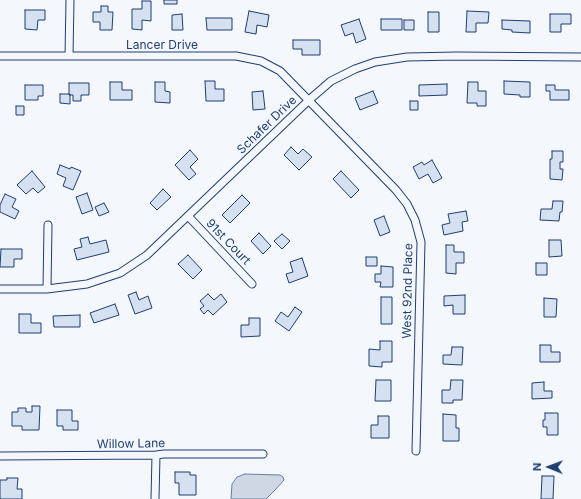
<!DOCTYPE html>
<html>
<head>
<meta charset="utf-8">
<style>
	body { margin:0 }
	#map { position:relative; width:581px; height:499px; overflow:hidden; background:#f4f7fb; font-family:Inter,sans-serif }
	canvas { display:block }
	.north { position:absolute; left:529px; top:447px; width:40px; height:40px; -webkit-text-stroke:3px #f4f7fb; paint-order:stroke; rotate:271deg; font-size:11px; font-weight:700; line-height:16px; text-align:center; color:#1d3f73 }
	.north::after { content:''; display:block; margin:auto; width:14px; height:18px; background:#1d3f73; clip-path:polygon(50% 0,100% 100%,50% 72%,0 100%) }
</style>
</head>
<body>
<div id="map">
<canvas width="581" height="499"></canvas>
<div class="north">N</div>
</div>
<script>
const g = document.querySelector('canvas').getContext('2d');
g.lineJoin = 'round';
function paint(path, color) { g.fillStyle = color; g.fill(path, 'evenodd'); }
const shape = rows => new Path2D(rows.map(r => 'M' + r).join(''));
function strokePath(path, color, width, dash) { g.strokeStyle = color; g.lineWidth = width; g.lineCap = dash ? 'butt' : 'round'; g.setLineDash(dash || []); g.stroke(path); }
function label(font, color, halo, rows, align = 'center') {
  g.font = font + ' Inter,sans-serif'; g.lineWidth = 3; g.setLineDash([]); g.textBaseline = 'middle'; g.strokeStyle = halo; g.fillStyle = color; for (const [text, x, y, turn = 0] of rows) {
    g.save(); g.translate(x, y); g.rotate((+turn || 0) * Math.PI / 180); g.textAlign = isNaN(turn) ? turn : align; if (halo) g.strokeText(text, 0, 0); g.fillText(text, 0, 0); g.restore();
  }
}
const water = shape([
	[245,474,280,475,283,477,284,480,276,489,266,499,231,499,232,484,237,477,245,474]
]);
paint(water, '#cfd7e4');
strokePath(water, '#687fa3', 1);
const building = shape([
	[164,0,177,0,177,4,164,4,164,0],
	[142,1,151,1,151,21,142,20,142,30,132,29,132,9,142,9,142,1],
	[101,6,108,6,108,12,113,12,112,30,100,30,100,22,93,22,93,12,101,12,101,6],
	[25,10,45,10,45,20,38,20,37,30,25,29,25,10],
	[249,11,269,15,267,27,257,25,256,34,245,32,249,11],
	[467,11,489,12,488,23,476,23,476,32,466,32,467,11],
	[428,12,439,12,439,32,428,32,428,12],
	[182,14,183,30,172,30,172,15,182,14],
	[550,14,571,14,571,24,561,24,561,32,550,32,550,14],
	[206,18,232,18,232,30,207,30,206,18],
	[359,19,366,39,356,43,353,33,345,36,341,25,359,19],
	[381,19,402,19,402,30,381,30,381,19],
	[404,20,414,20,414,30,404,30,404,20],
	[502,20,530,21,530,33,512,32,512,30,502,29,502,20],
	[293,40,320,40,320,55,302,55,302,49,293,49,293,40],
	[205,81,215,81,215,89,224,89,224,101,206,101,205,81],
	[504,81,530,82,530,97,520,97,520,95,504,94,504,81],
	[110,82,122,82,122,90,132,90,132,100,110,100,110,82],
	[155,82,165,82,165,91,170,92,170,103,155,102,155,82],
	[468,82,478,82,478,91,486,91,486,106,477,106,477,103,467,103,468,82],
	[69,83,89,83,89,95,81,95,81,101,73,101,73,95,69,95,69,83],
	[447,84,447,95,419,96,419,85,447,84],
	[25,85,43,85,43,96,38,96,38,100,25,100,25,85],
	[546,85,555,85,555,90,569,90,569,100,550,100,550,91,546,91,546,85],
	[263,91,265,109,253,110,252,92,263,91],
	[373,91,378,103,360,110,355,98,373,91],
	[60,94,70,94,70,104,60,103,60,94],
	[410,101,418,101,418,110,410,110,410,101],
	[16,106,24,106,24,115,16,115,16,106],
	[291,147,298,154,303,149,312,157,299,170,284,155,291,147],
	[190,150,198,159,190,167,196,174,189,180,175,165,190,150],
	[552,151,563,151,563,162,560,162,560,169,563,169,562,180,550,179,550,159,552,159,552,151],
	[432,160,442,178,433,183,428,174,419,179,413,167,422,162,424,165,432,160],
	[60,165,70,169,71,167,81,171,73,190,63,186,66,178,57,174,60,165],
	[32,171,45,187,38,193,33,188,26,194,17,185,32,171],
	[341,171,359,190,351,198,333,179,341,171],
	[163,189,171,197,157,210,150,203,163,189],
	[87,193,93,210,82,214,76,197,87,193],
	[5,194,16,199,12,207,19,211,15,219,0,212,0,205,5,194],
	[242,195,250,203,230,223,222,215,242,195],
	[553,201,563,201,562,212,560,212,559,221,540,220,541,209,552,209,553,201],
	[104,203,109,212,99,216,95,207,104,203],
	[466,211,468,221,462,222,463,231,444,235,442,225,450,223,448,214,466,211],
	[384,216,390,232,380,236,374,220,384,216],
	[259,233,271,246,263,254,251,241,259,233],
	[282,234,290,241,282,249,274,241,282,234],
	[88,237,90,244,106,240,109,252,77,260,74,249,82,247,80,239,88,237],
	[549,240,561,240,562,256,549,257,549,240],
	[446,245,454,245,454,252,464,252,464,263,456,263,456,274,446,273,446,245],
	[1,249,22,249,22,259,14,259,14,267,0,267,1,249],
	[188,255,202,270,193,279,178,264,188,255],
	[366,257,377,257,377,266,366,266,366,257],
	[302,258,308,276,289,283,286,274,293,272,290,262,302,258],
	[536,263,547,263,547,275,536,275,536,263],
	[381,266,393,267,393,287,380,287,381,282,375,282,375,274,381,274,381,266],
	[136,292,139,300,148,296,152,308,135,314,128,295,136,292],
	[208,294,214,300,221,294,227,302,213,315,208,310,204,314,200,309,204,306,200,301,208,294],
	[465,295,465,314,453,314,453,305,444,306,444,296,465,295],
	[381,297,392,297,392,324,381,324,381,297],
	[544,298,557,299,556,317,544,317,544,298],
	[115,304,119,315,94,323,90,313,115,304],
	[295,307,302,312,289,331,275,321,281,312,288,317,295,307],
	[19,314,31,314,31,323,41,323,41,333,19,333,19,314],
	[80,315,80,327,54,327,53,316,80,315],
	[249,318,260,318,260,336,241,337,241,325,249,325,249,318],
	[380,341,392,341,392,362,382,362,382,367,369,366,369,349,380,350,380,341],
	[540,345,551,345,551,352,560,352,560,362,540,362,540,345],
	[452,347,463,347,462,365,443,364,443,355,451,355,452,347],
	[376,380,391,380,391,401,375,401,376,380],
	[451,380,463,380,462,400,453,400,453,403,442,403,442,390,450,390,451,380],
	[544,382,544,391,552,391,552,398,532,399,532,383,544,382],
	[32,406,40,406,39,430,22,430,22,426,12,426,12,412,18,412,18,408,26,408,26,412,32,412,32,406],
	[57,410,72,410,72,421,78,421,78,430,63,430,63,426,57,426,57,410],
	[545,413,558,413,558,435,547,435,547,427,543,427,543,420,545,420,545,413],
	[443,414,456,415,456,428,459,428,459,441,443,441,443,414],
	[378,416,389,416,389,438,371,438,371,425,378,425,378,416],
	[175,472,190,472,190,475,196,475,196,495,179,495,179,483,175,483,175,472],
	[542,476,554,476,553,499,541,499,542,476],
	[7,478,18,478,17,489,22,489,22,499,0,499,0,480,7,480,7,478]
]);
paint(building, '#d5e0f0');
strokePath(building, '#1d3f73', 1);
const minor = shape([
	[0,56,236,56,261,61,280,71,396,190,407,204,415,220,421,242,416,451],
	[69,56,70,0],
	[188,216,252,284],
	[0,289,47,289,87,284,120,273,147,255,309,100,331,81,355,69,375,62,407,57,457,56,581,57],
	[47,289,48,225],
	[0,456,156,455,164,454,263,454],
	[155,499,156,455]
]);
strokePath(minor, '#1d3f73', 9);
strokePath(minor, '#f4f7fb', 7);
label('12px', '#1d3f73', '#f4f7fb', [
	["Lancer Drive",162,45],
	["Schafer Drive",267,125,-44],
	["91st Court",228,242,46],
	["West 92nd Place",408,291,-89],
	["Willow Lane",131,444,-1]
]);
</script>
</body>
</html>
